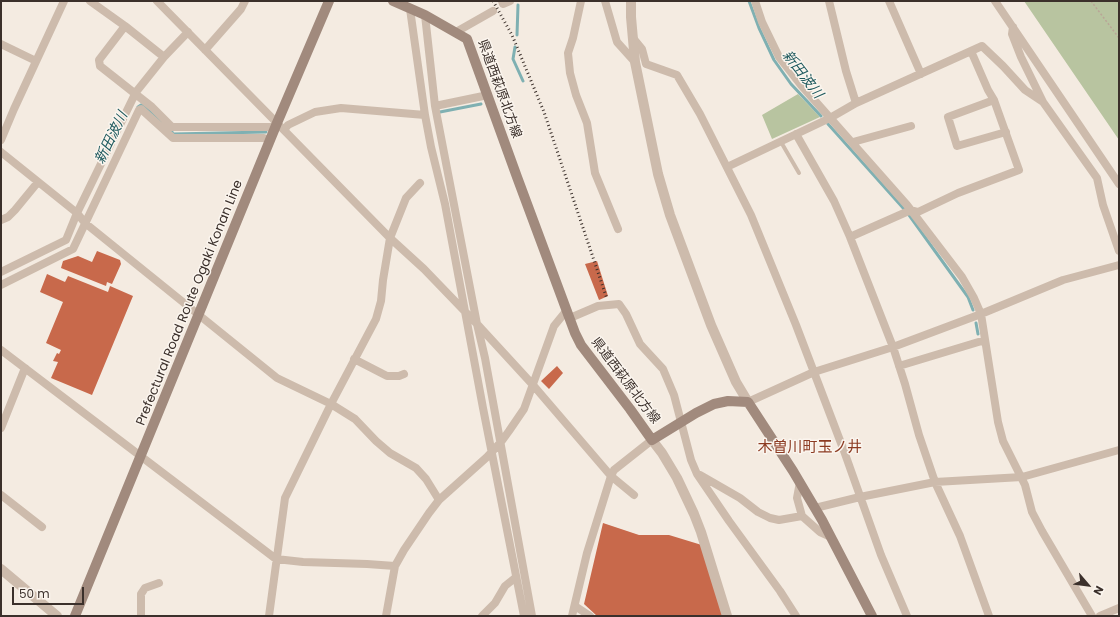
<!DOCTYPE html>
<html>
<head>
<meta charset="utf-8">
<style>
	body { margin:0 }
	#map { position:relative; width:1120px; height:617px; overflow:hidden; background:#f4ebe1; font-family:Poppins,sans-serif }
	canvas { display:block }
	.frame { position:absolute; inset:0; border:2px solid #3b302b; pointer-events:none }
	.north { position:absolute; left:1068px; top:565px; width:40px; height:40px; -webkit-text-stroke:3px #fbf5ee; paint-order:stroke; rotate:118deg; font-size:11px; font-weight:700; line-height:16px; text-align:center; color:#3b302b }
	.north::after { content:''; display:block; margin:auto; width:14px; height:18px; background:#3b302b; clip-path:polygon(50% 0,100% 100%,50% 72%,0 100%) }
	.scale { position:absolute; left:12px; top:587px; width:72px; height:18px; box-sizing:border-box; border:2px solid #3b302b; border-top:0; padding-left:5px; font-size:12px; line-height:14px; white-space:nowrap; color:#3b302b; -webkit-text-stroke:3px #fbf5ee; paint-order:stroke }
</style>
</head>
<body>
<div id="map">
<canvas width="1120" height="617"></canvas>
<div class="frame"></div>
<div class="north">N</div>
<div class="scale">50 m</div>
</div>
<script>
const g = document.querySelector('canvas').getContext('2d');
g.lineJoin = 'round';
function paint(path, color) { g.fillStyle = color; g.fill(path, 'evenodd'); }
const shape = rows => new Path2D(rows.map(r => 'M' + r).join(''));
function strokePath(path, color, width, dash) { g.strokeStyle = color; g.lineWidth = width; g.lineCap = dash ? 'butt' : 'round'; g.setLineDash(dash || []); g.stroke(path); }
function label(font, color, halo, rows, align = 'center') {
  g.font = font + ' Poppins,"Noto Sans JP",sans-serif'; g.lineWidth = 3; g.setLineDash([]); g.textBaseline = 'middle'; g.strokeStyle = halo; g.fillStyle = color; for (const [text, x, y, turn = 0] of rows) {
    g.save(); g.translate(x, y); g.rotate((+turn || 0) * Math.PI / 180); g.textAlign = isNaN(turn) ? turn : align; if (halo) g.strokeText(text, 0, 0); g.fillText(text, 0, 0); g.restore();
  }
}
paint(shape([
	[1024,1,1119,1,1119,140],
	[798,94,820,117,772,139,762,115]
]), '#b8c4a0');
strokePath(shape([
	[749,1,759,28,774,60,791,84,821,116],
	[517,35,518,5],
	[515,47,513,59,523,81],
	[138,107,141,105,145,106,164,124],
	[440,112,481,104],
	[828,124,904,209],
	[172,132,173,134,266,132],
	[909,215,968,297,973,310],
	[976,323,978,334]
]), '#7fb0b2', 3);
paint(shape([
	[97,251,120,260,121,264,112,284,107,282,106,286,61,268,63,261,78,256,92,262],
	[597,261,608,296,599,300,585,264],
	[47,274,65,282,68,276,108,292,110,286,133,296,92,395,51,378,58,362,53,361,57,353,59,354,61,350,46,343,63,302,40,292],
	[557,366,563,373,549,389,541,381],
	[603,523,639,535,669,535,705,546,727,616,597,616,584,604]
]), '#c8694b');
strokePath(shape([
	[1091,1,1119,38]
]), '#b9a596', 1.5, [2, 2]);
strokePath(shape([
	[781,142,799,173]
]), '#cdbbac', 4);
strokePath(shape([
	[90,1,125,26,99,60,100,66,152,107,172,127,276,127],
	[157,1,390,238,424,269,477,324,533,385,611,476,634,495],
	[502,1,503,4,510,1],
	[581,1,573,38,568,53,570,73,576,95,587,123,595,173,618,229],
	[605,1,617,42,635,62],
	[755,1,762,22,779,57,801,85,907,205,962,277,974,298,981,314,998,422,1003,441,1025,485,1032,512,1042,531,1092,616],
	[829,1,846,71,856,103],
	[889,1,921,74],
	[995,1,1119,184],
	[410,9,425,115,431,147,445,204,483,408,524,616],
	[425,15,435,106,477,324,485,358,532,616],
	[125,26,164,57],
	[456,32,493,11],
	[633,38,642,49,646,64,677,75,700,114,751,215,796,325,844,451,881,555,907,616],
	[1,44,36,61],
	[205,50,241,9,245,1],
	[994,100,948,117,957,146,1006,132],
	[1043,102,1097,178,1103,205,1119,251],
	[435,106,488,95],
	[284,130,288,125,315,112,341,108,425,115],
	[796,134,834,201,850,237,893,347,905,384,919,435,935,482,960,536,989,616],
	[1,140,14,109,64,1],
	[853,142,911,126],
	[1,152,77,213,85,223,277,378,331,404,355,419,376,441,390,453,416,468,426,479,439,500],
	[727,167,830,118,856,103,982,46,1003,66,1025,90,1043,102,1021,57,1012,34,1013,27],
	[1,220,8,217,15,210,38,182],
	[850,237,911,210,918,212,958,193,1019,170,994,100,988,90,971,51],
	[1,272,66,240,77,213,136,92,164,57,188,32],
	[1,285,73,249,139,110,141,109,173,138,264,138,270,141],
	[570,318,598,306,619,304,626,314,640,344,663,369,674,395,691,460,697,474,729,521,780,591,796,616],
	[1,350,276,559,303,562,367,564,395,566],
	[354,359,387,376,399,376,404,374],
	[899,366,985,340],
	[748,402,814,372,893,347,981,314,1063,280,1119,265],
	[1,428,25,368],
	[700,475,740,498,758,512,770,518,779,520,802,516],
	[800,482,797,498,802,516,820,532,831,537],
	[1,495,42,527],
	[815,508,860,497,935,482,1022,477,1119,450],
	[575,606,590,616],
	[141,616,141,594,145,588,159,583],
	[269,616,285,498,331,404,376,319,381,301,383,280,390,238,406,198,420,183],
	[386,616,395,566,404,550,429,513,439,500,487,457,501,442,509,431,524,409,554,326,567,310],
	[482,616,495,603,505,586,515,578],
	[572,616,587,553,611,476,614,470,652,440],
	[1100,616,1119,608]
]), '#cdbbac', 8);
strokePath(shape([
	[631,1,631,17,635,62,658,174,670,215,711,325,736,382,748,402],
	[652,440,662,453,677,478,694,514,701,532,727,616],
	[1,569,57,616]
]), '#cdbbac', 10);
strokePath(shape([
	[393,1,425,15,467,39,517,177,575,333,581,345,630,409,652,440,696,413,714,404,728,401,748,402,793,471,822,520,872,616],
	[75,616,277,123,329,1]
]), '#a18a7d', 10);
strokePath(shape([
	[493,1,512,35,544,112,607,299]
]), '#3b302b', 3, [1, 3]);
label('13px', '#3b302b', '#fbf5ee', [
	["県道西萩原北方線",499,89,70],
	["Prefectural Road Route Ogaki Konan Line",190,303,-68],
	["県道西萩原北方線",625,381,53]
]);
label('italic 14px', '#1f5a5e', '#fbf5ee', [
	["新田波川",802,75,52],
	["新田波川",112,138,-64]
]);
label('15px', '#8c3b22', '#fbf5ee', [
	["木曽川町玉ノ井",810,448]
]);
</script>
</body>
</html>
